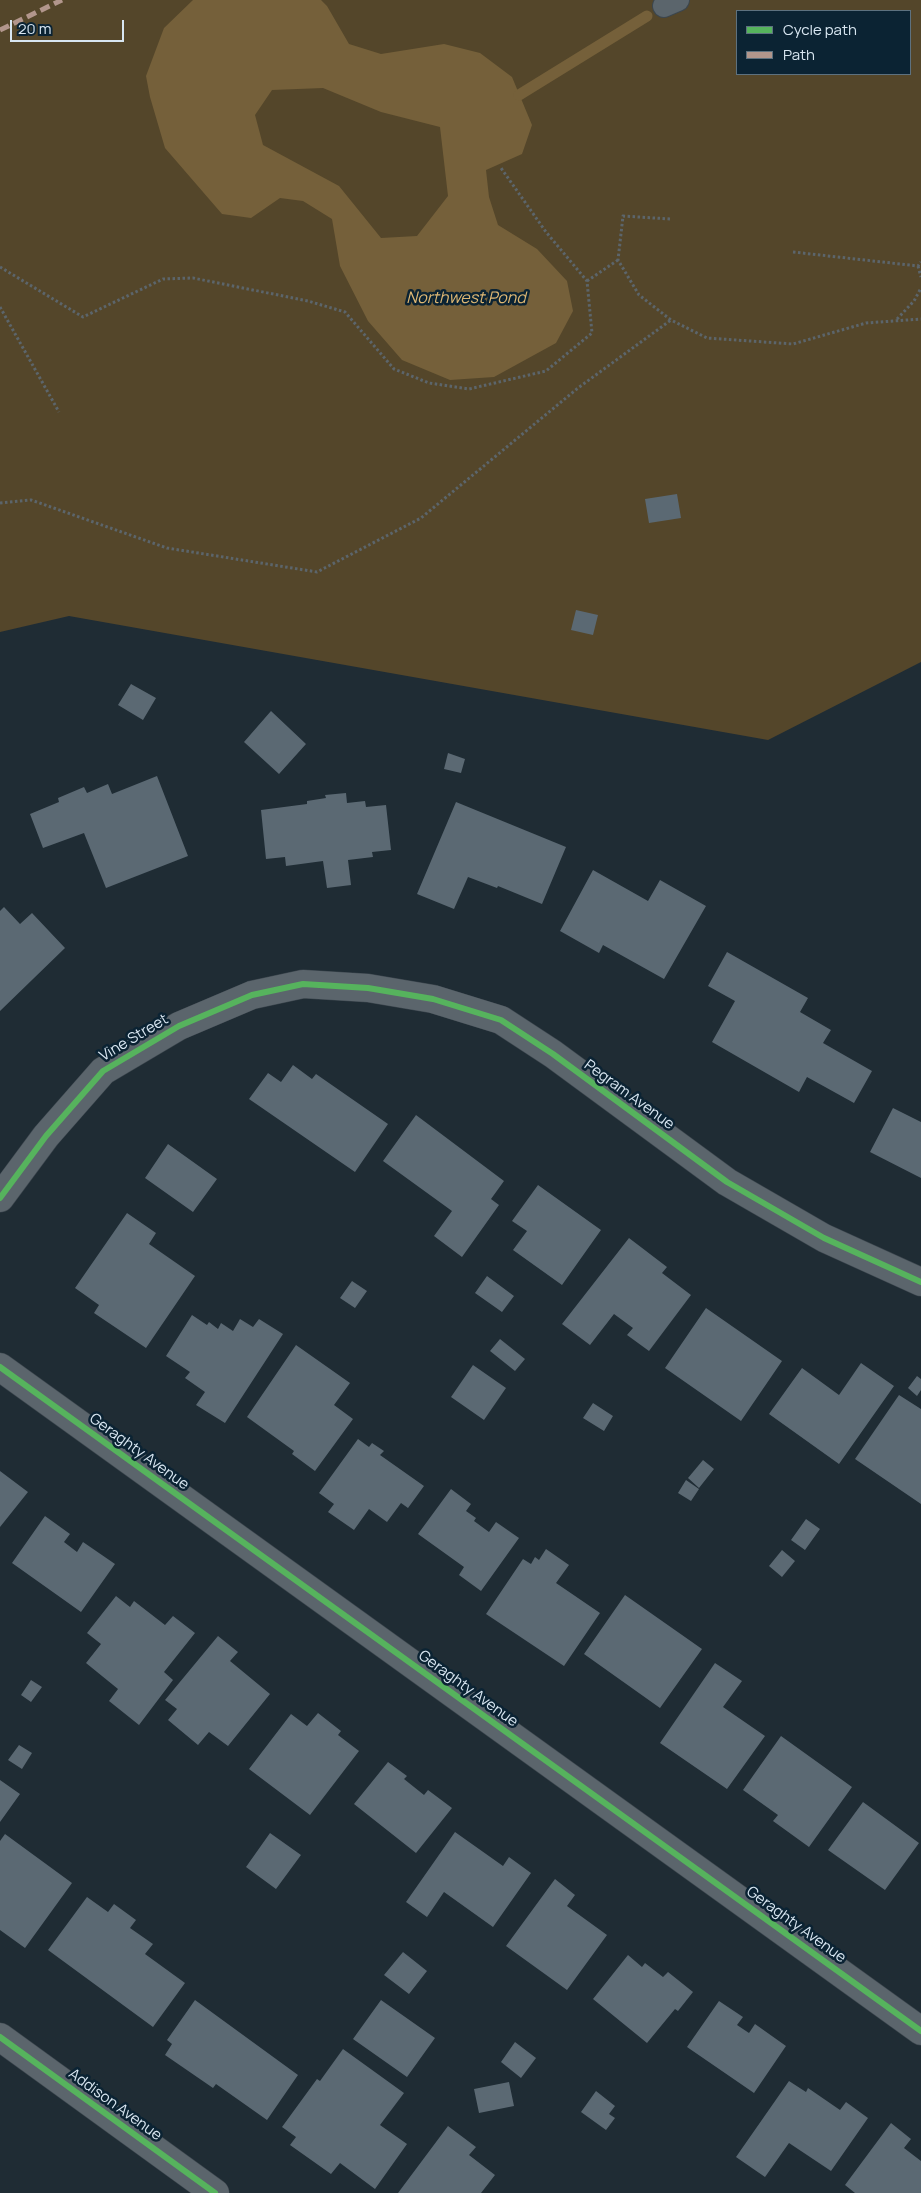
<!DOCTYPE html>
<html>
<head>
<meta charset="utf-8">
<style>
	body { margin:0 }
	#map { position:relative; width:921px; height:2193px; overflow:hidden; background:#1f2c34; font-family:Manrope,sans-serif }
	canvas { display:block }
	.legend { position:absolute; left:736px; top:10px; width:175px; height:65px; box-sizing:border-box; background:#0b2333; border:1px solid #5d717f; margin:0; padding:6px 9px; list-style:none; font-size:15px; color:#d8e6f1 }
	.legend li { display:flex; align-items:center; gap:10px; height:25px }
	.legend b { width:25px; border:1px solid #5d717f }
	.scale { position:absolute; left:10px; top:20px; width:114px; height:22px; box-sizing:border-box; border:2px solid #d8e6f1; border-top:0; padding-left:6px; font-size:15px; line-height:18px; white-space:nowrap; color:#d8e6f1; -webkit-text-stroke:4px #0b2333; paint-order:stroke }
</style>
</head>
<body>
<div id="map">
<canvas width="921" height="2193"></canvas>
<ul class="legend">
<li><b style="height:6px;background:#56b35d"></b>Cycle path</li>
<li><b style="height:6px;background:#b2968c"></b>Path</li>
</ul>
<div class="scale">20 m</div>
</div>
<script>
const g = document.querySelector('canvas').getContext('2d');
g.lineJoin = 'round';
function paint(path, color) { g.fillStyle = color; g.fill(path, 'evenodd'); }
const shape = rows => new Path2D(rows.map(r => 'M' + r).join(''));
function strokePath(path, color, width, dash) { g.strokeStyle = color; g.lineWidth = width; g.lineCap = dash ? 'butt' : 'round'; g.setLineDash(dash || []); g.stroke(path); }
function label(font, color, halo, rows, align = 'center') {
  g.font = font + ' Manrope,sans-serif'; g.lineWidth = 5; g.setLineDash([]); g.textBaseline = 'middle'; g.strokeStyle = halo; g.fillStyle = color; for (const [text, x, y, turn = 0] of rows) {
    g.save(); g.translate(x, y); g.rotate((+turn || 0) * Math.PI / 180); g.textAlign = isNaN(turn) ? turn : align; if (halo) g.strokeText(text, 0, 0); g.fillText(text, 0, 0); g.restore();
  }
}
paint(shape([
	[0,0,921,0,921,662,768,740,69,616,0,632],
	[737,11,910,11,910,74,737,74]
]), '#54462a');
paint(shape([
	[193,0,321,0,327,6,349,44,381,54,444,44,480,53,512,77,532,125,522,154,486,170,489,197,498,225,537,249,567,281,573,311,556,343,494,377,450,380,402,360,368,321,340,266,332,219,303,201,280,198,251,218,222,214,165,148,150,97,146,76,164,28],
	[323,88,381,112,440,127,448,196,417,236,381,238,339,186,263,145,255,115,272,90]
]), '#75603a');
strokePath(shape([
	[519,95,647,16]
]), '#75603a', 11);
paint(shape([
	[677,494,681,518,649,523,645,499],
	[576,610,598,615,593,635,571,630],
	[131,684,156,698,143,720,118,705],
	[271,711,306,744,279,774,244,742],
	[448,753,465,759,461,773,444,769],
	[157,776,188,856,106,888,84,833,43,848,30,814,59,802,58,798,84,787,87,793,108,784,112,794],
	[346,793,347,803,365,801,366,807,386,805,391,850,372,852,373,857,348,860,351,885,327,888,323,861,286,866,285,857,266,859,261,810,307,804,307,801,326,798,325,795],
	[456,802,566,847,542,904,498,886,497,888,468,877,454,909,417,894],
	[593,870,648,901,660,880,706,906,664,979,603,945,599,953,560,931],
	[4,907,20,924,32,913,65,948,0,1011,0,911],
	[727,952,808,998,800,1012,831,1030,823,1043,872,1071,854,1103,807,1077,799,1092,712,1042,735,1001,708,986],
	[293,1065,312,1079,316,1074,388,1124,355,1172,249,1099,268,1073,281,1082],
	[893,1108,921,1122,921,1178,870,1152],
	[416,1115,504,1181,491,1199,499,1205,462,1257,434,1236,452,1211,383,1161],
	[168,1144,217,1179,193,1212,145,1178],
	[538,1185,601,1230,562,1285,513,1250,527,1231,512,1221],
	[127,1213,156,1233,149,1244,195,1276,146,1348,94,1313,99,1305,75,1288],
	[629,1238,667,1267,662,1273,691,1295,649,1351,627,1335,633,1328,614,1314,590,1345,562,1324],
	[487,1276,514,1296,502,1312,475,1293],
	[352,1281,367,1291,355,1308,340,1298],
	[706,1308,782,1361,741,1421,665,1368],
	[192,1315,207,1325,209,1322,218,1329,221,1323,233,1331,240,1319,253,1327,259,1319,283,1334,225,1423,196,1405,205,1392,185,1378,190,1372,166,1356],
	[500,1339,525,1359,515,1371,490,1351],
	[296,1345,350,1383,334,1405,353,1419,315,1471,292,1454,294,1451,247,1417],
	[861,1363,894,1386,839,1464,769,1414,802,1368,839,1395],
	[473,1365,506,1388,484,1420,451,1397],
	[917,1376,921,1379,921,1390,917,1396,908,1388],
	[899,1395,921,1409,921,1504,855,1459],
	[593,1403,613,1416,604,1431,583,1418],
	[358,1439,369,1447,372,1443,384,1451,380,1455,424,1486,408,1508,401,1503,387,1522,369,1509,354,1530,328,1512,334,1504,319,1493],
	[703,1460,714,1469,699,1488,688,1478],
	[0,1471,28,1492,0,1527],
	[686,1480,699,1489,691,1501,678,1493],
	[451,1489,471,1504,466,1511,476,1518,474,1521,489,1532,496,1522,519,1538,481,1591,459,1575,464,1567,418,1534],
	[45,1516,70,1534,64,1542,77,1552,83,1542,115,1564,81,1612,12,1563],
	[806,1519,820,1529,805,1550,791,1540],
	[546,1549,569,1565,556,1583,600,1613,564,1666,486,1614,523,1559,531,1564,535,1557,539,1560],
	[782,1550,795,1561,782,1577,769,1566],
	[625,1595,702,1649,660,1708,584,1654],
	[116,1596,130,1607,134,1601,165,1625,173,1616,195,1633,164,1672,173,1680,139,1725,109,1701,118,1689,86,1663,101,1644,87,1633],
	[218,1636,238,1652,230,1661,270,1694,228,1746,209,1732,198,1745,168,1720,177,1709,165,1700],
	[715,1663,742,1681,723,1707,765,1736,727,1789,660,1743],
	[31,1680,42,1687,31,1702,21,1695],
	[318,1713,341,1731,338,1735,359,1751,310,1815,249,1769,291,1714,307,1726],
	[781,1736,852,1787,809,1847,773,1821,778,1815,743,1790],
	[19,1745,32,1753,22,1769,8,1760],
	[388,1762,407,1776,404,1779,424,1795,428,1790,452,1808,416,1853,354,1804],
	[0,1780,20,1794,0,1822],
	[863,1802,919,1843,885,1890,828,1850],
	[455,1832,503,1866,509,1857,531,1873,493,1927,444,1892,427,1917,406,1902],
	[270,1833,301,1855,276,1889,246,1867],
	[5,1834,72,1883,25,1948,0,1930,0,1841],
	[555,1879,575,1895,567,1906,607,1935,567,1990,506,1946],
	[87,1897,108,1912,114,1904,136,1920,130,1928,153,1944,145,1954,185,1983,153,2027,48,1950],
	[403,1952,427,1971,409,1994,384,1975],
	[628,1955,642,1967,645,1963,663,1977,668,1972,693,1992,678,2011,675,2009,647,2043,593,1999],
	[195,2000,298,2075,267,2120,216,2084,213,2088,165,2055,172,2044,167,2040],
	[381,2000,435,2038,407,2077,353,2039],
	[719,2001,743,2017,737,2025,749,2033,755,2024,786,2046,754,2093,687,2047],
	[515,2042,536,2058,521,2078,501,2062],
	[343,2049,404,2093,380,2125,407,2144,375,2189,340,2163,331,2174,290,2145,296,2137,282,2127,317,2079,320,2081],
	[789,2081,806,2092,808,2088,840,2110,846,2102,868,2118,831,2171,789,2143,765,2177,736,2157],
	[509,2082,514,2106,479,2113,474,2089],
	[596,2091,615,2106,609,2114,615,2118,606,2130,581,2112],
	[891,2123,911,2139,904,2148,921,2161,921,2193,855,2193,845,2185],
	[448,2126,476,2147,469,2155,495,2175,481,2193,398,2193]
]), '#5b6973');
const lane = shape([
	[664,6,678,0]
]);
const street = shape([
	[0,1198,46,1136,103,1071,179,1026,252,995,303,984,368,988,433,999,501,1020,553,1054,727,1182,824,1238,921,1282],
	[0,1367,921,2031],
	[0,2037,215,2193]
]);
strokePath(lane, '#3c464e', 24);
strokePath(street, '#3c464e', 29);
strokePath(shape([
	[670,219,623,216,618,260,639,295,671,320,707,338,793,344,866,323,921,319],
	[793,252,918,266,921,262],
	[918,266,921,277],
	[0,267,83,317,163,279,193,278,308,301,345,312,394,369,429,383,469,389,546,371,592,333,587,281,546,232,501,168],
	[587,281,618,260],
	[0,307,59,412],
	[897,319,914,301,921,288],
	[0,503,31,500,167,548,317,572,421,518,578,388,671,320]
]), '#5c656b', 3, [2.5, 2.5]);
strokePath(lane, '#5b656c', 22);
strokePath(street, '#5b656c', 28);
strokePath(shape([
	[0,30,62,0]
]), '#b2968c', 5, [10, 5]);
strokePath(shape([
	[0,1198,46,1136,103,1071,179,1026,252,995,303,984,368,988,433,999,501,1020,553,1054,727,1182,824,1238,921,1282],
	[0,1367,921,2031],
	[0,2037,215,2193]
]), '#56b35d', 6);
label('15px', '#d8e6f1', '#0b2333', [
	["Vine Street",134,1038,-31],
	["Pegram Avenue",629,1095,36],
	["Geraghty Avenue",139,1452,36],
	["Geraghty Avenue",468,1689,36],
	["Geraghty Avenue",796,1925,36],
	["Addison Avenue",115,2105,36]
]);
label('italic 16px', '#dfb874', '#0b2333', [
	["Northwest Pond",466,299]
]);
</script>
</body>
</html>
